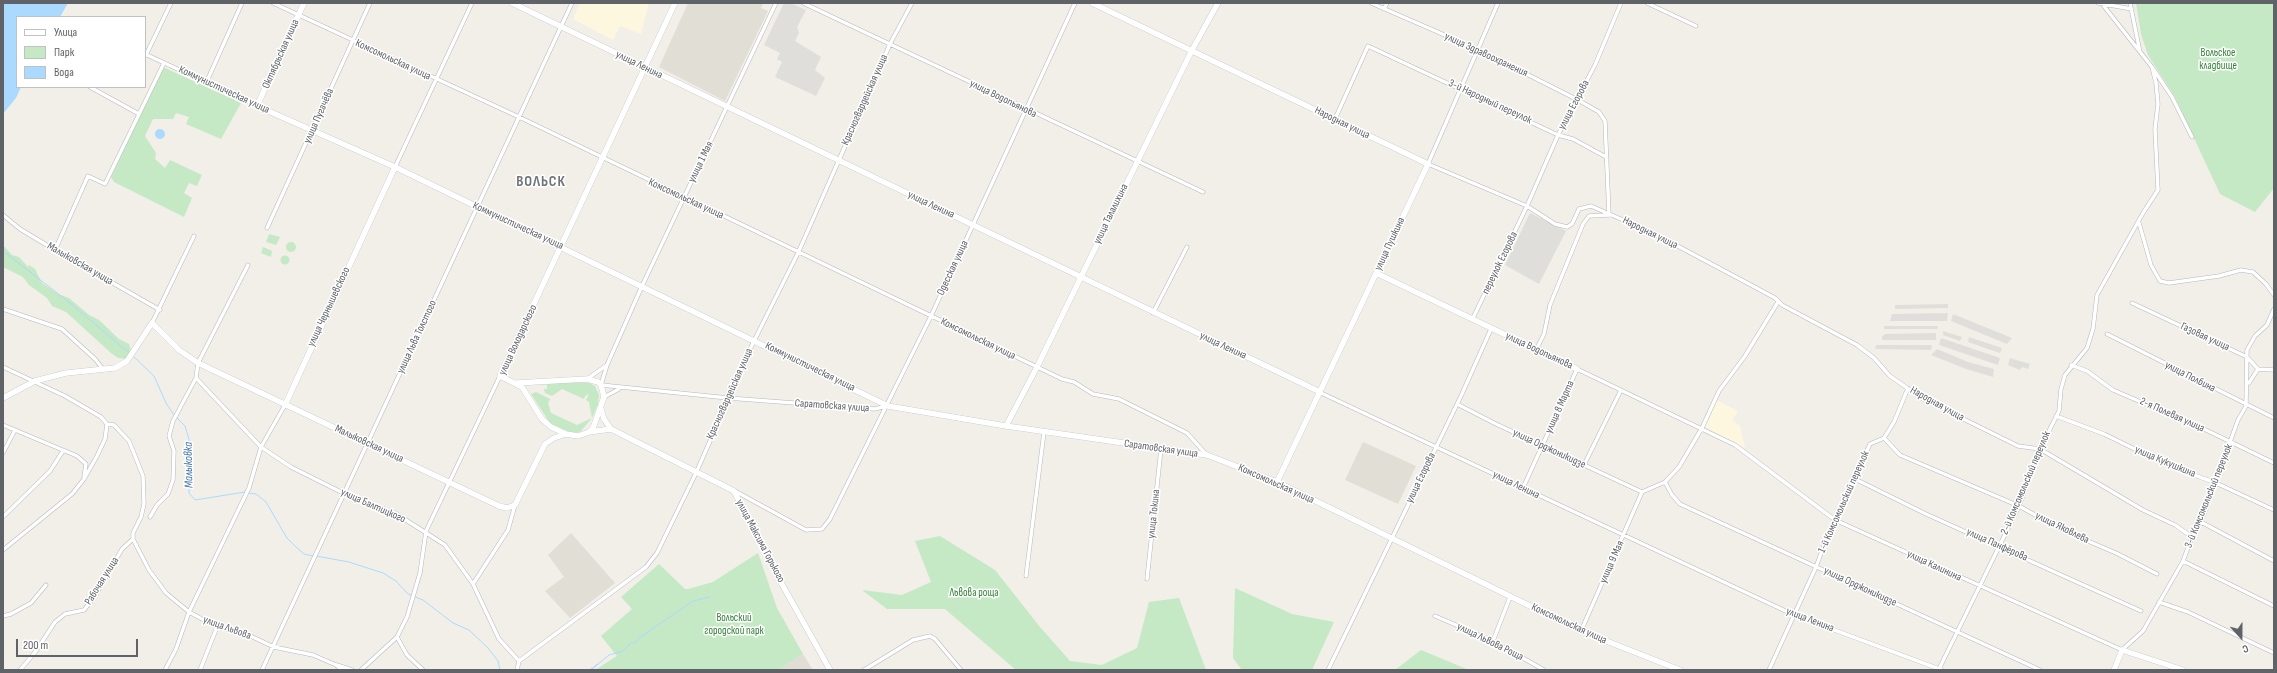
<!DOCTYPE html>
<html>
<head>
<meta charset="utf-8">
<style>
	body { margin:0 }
	#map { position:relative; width:2277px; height:673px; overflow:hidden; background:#f1efe8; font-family:"Sofia Sans Condensed",sans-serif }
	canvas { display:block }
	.frame { position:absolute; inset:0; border:4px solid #5f6368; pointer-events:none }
	.legend { position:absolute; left:16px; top:16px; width:130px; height:72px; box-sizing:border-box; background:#fff; border:1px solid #bfc1c3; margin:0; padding:5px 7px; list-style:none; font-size:12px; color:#5f6368 }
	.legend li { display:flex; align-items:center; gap:8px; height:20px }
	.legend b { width:20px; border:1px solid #bfc1c3 }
	.north { position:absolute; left:2221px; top:617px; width:40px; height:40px; -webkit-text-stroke:3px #fff; paint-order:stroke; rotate:159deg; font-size:11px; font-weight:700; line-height:16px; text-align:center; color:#5f6368 }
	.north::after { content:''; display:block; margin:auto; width:14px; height:18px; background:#5f6368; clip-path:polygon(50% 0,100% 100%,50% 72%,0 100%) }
	.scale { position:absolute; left:16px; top:639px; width:122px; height:18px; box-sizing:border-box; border:2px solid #5f6368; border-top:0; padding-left:5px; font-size:12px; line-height:14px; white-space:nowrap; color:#5f6368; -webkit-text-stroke:3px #fff; paint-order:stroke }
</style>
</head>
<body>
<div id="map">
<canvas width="2277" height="673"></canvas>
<div class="frame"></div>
<ul class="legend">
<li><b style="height:5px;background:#fff"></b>Улица</li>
<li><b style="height:11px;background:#c5e8c5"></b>Парк</li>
<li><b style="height:11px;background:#aadaff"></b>Вода</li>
</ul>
<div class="north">С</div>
<div class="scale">200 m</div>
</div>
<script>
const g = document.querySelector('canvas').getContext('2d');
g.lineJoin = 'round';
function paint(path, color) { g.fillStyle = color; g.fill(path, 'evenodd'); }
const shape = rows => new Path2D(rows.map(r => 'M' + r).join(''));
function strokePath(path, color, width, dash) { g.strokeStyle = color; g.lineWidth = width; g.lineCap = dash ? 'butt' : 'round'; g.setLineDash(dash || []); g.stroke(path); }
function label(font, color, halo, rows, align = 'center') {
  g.font = font + ' "Sofia Sans Condensed",sans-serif'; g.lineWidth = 3; g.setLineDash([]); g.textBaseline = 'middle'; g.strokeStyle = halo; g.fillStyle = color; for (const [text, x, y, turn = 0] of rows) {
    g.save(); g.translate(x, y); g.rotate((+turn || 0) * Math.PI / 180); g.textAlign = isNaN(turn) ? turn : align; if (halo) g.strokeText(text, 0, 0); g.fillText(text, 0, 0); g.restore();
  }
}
paint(shape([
	[580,3,649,3,641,34,620,26,613,40,573,19],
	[1716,400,1738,411,1732,421,1740,426,1745,448,1705,427]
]), '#fef7e0');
paint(shape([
	[784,3,790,3,806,10,797,27,799,33,795,41,821,57,815,70,825,78,816,96,775,77,782,62,777,59,780,53,764,45],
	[1530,213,1566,231,1539,284,1505,265],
	[1948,304,1948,308,1895,309,1895,305],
	[1948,313,1947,321,1890,321,1892,314],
	[1953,314,2012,338,2007,344,1951,321],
	[1884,326,1938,326,1937,329,1884,329],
	[1943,331,1962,337,1960,341,1943,335],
	[1936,333,1936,340,1882,340,1882,336,1886,334],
	[1969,337,2002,348,2000,353,1968,342],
	[1941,338,2000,358,1998,365,1939,345],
	[1876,345,1932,345,1931,350,1875,349],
	[1937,349,1968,362,1994,369,1993,377,1966,369,1931,355],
	[2010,358,2030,364,2028,369,2022,367,2020,370,2008,365]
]), '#e0deda');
paint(shape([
	[688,3,763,3,761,8,768,11,725,101,659,67],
	[1363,442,1416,466,1398,504,1345,480],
	[571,533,615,583,570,618,545,591,564,577,548,555],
	[803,654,813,670,778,670]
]), '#e1ded6');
paint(shape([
	[2136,3,2274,3,2274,188,2255,212,2220,194,2175,97,2148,55,2141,34],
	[163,67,241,103,221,139,186,124,189,117,176,113,173,119,153,119,145,136,156,153,155,159,165,168,170,160,202,175,197,186,189,183,184,193,192,198,184,217,114,182,111,177],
	[269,234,280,237,276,245,266,242],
	'286 247a5 5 0 1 1 10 0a5 5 0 1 1-10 0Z',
	[3,245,12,255,19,257,28,267,29,265,35,269,42,283,58,294,69,298,89,315,99,320,119,339,129,344,131,351,126,359,118,358,111,353,66,312,52,306,47,298,29,285,23,277,3,267],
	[263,247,272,251,271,257,261,253],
	'280.5 260a4.5 4.5 0 1 1 9 0a4.5 4.5 0 1 1-9 0Z',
	[571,382,589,383,595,386,599,395,598,404,592,418,580,432,572,433,550,423,531,394,536,392,550,399,548,403,551,413,577,425,592,418,589,402,586,400,589,394,585,396,584,399,562,389,552,396,545,393,544,389,547,389,547,384],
	[940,536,995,570,1040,627,1070,661,1102,665,1137,648,1149,602,1179,598,1206,670,1016,670,945,609,887,609,862,590,902,595,931,582,915,541],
	[758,553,777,608,803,654,778,670,595,670,617,656,601,636,632,609,621,597,659,564,685,589,688,589,713,582],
	[1235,588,1292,614,1334,622,1312,670,1242,670,1233,658],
	[1421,650,1469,670,1395,670]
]), '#c5e8c5');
paint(shape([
	[3,3,68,3,60,17,17,17,17,87,21,87,16,98,3,114],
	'155 134a5 5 0 1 1 10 0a5 5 0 1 1-10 0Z'
]), '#aadaff');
strokePath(shape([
	[3,251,70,303,129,353],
	[133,356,154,376,166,403,174,415],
	[176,417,185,426,189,439,189,493,195,500,245,492],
	[249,493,256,494,266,502,287,538,296,547,304,554,313,556],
	[316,556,349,562,383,573,396,581,408,594,423,600,453,623,469,630,488,648,498,661,500,670],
	[597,664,591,670,609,655,623,651,631,643,635,643,639,638,693,601,710,597],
	[589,670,592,668]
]), '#aadaff', 1);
const street = shape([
	[273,3,519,117,1062,379,1074,382,1093,394,1119,399,1187,433,1206,454],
	[776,3,642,286,607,365,601,385,728,398,847,407,874,409,888,406],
	[803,3,1203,192],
	[1371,3,1479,50,1578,100,1599,112,1605,121,1609,215,1589,216,1583,224,1550,305,1544,334,1536,350],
	[1498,3,1428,164,1527,206,1555,224,1567,227,1572,224,1579,209,1591,206,1655,234,1751,285,1775,298,1782,305,1857,345,1874,358,1890,376,1923,399,2018,446,2040,449,2143,510,2175,525,2192,537],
	[1647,3,1696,26],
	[2098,3,2132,9],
	[2130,3,2140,52],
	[2103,5,2152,67,2172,97,2192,137],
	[1384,9,1387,3],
	[145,54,257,106],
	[146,55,171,3],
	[207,81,242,3],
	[90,87,139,114],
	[1335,119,1368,46,1558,135,1573,139,1606,157,1607,160],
	[395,167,472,3],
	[3,215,20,229,55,250,160,310],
	[2139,223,2151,265,2160,281,2169,283,2219,276,2241,270,2253,272,2266,284,2274,295],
	[267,228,370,3],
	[55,250,88,176,105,184,164,63],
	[2132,303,2247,357,2258,369,2274,370],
	[3,309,62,329,95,359,103,369],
	[1153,313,1187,247],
	[1472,320,1527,206,1558,135,1595,65,1621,3],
	[152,323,194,236],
	[2107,334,2274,418],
	[2071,365,2087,371,2113,390,2206,430,2274,463],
	[3,367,65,396,101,417,107,424,114,425,129,441,143,476,144,504,141,517,133,533,133,539,149,570,166,593,189,612,217,627,246,634,274,647,313,655,336,665,342,670],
	[196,378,261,447,291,467,345,494,395,513,445,545,473,584,499,639,519,661],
	[587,379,607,365],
	[2249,383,2258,369],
	[1319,392,1794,615,1942,670],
	[604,397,619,389],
	[1457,404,1496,424,1642,492],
	[2056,416,2104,434,2167,465,2216,483,2274,510],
	[3,425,77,456,86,464,84,477],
	[1884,438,1900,455,2019,506,2062,530,2116,553,2157,574],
	[3,453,15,430],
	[1584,465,1621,390],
	[1853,478,1926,514,2141,611],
	[1665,482,1672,495,1680,504,2040,670],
	[1523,488,1577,369,1735,445,1835,520,2122,650,2143,631,2183,561,2192,537,2201,522,2238,420,2246,406,2247,350,2255,336,2267,325,2274,309],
	[735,491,806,530,822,529,830,519,931,316,1075,3],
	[1642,492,1665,482,1679,467,1702,428,1719,391,1745,356,1778,302],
	[3,517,50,471,63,451],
	[150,517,157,505,168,494,173,480,174,451,169,436,173,421,196,378,198,363,248,265],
	[2201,522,2274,561],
	[3,550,72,494,84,479,97,456,105,439,107,424],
	[2183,561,2274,606],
	[1026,576,1044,432],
	[1147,579,1161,449],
	[473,584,508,530,515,505],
	[2159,602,2188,612,2274,653],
	[3,616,11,614,31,603,46,585],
	[1435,616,1493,641,1544,670],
	[1581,631,1642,492],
	[397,637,407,655,423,670],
	[1493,641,1510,597],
	[337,665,352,670],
	[1939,669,2019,506,2040,449,2059,411,2061,389,2065,375,2087,348,2093,329,2097,295,2143,213,2158,190,2155,129,2158,104,2156,83,2152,67],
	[20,670,36,651,55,622,65,614,84,610,95,596,122,549,133,539],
	[165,670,176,649,189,612,249,488,261,447,285,405],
	[200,670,217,627],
	[262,670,572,3],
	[361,670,397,637,407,617,420,573,426,531,500,376],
	[517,670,519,661,646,567,657,553,696,473,752,345,798,253,890,44,912,3],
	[864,670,913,640,930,636,935,639,961,670],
	[1328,670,1461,396,1491,329],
	[1769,670,1816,567,1826,540,1870,444,1884,438,1894,422,1908,388]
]);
const secondary = shape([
	[304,3,257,106,395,167,888,406,1006,426,1207,455,1277,482,1581,631,1680,670],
	[512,3,1318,391],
	[1092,3,1428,164,1277,482],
	[1376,273,1577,369],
	[516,383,587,379,598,382,601,385,604,397,593,428,589,432,578,436,566,434,551,427,542,419,522,387,500,376,675,3],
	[3,398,35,381,66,373,115,368,127,361,152,323,179,350,198,363,499,506,507,508,515,505,545,444,554,438,566,434],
	[285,405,395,167],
	[601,409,604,419,611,429,734,491,778,577,830,670],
	[1006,426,1037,367,1192,50,1218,3],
	[589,432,611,429],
	[2114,670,2122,650,2183,670]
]);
strokePath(street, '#b5b8bc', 4.5);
strokePath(secondary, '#b6babf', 6);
strokePath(street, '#fff', 3.5);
strokePath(secondary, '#fff', 5.5);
label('11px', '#348238', '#fff', [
	["Вольское",2218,53],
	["кладбище",2218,66],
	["Львова роща",974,593],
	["Вольский",734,618],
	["городской парк",734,631]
]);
label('11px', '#5f6368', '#fff', [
	["Октябрьская улица",281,54,-66],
	["улица Здравоохранения",1486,55,25],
	["Комсомольская улица",393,60,25],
	["улица Ленина",639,65,26],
	["Коммунистическая улица",224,90,25],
	["улица Водопьянова",1003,99,26],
	["Красногвардейская улица",865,100,-66],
	["3-й Народный переулок",1490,102,25],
	["улица Егорова",1574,105,-62],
	["улица Пугачёва",319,116,-66],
	["Народная улица",1342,123,26],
	["улица 1 Мая",701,162,-64],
	["Комсомольская улица",686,199,25],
	["улица Ленина",931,205,25],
	["улица Талалихина",1111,214,-64],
	["Коммунистическая улица",518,226,25],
	["Народная улица",1650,233,26],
	["улица Пушкина",1390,244,-65],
	["переулок Егорова",1500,263,-64],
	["Малыковская улица",80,264,30],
	["Одесская улица",953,268,-65],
	["улица Чернышевского",329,307,-65],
	["улица Льва Толстого",417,337,-65],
	["Газовая улица",2205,337,25],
	["Комсомольская улица",978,339,26],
	["улица Володарского",518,340,-65],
	["улица Ленина",1223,346,25],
	["улица Водопьянова",1539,351,25],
	["Коммунистическая улица",810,367,26],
	["улица Полбина",2190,377,27],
	["Красногвардейская улица",730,394,-66],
	["Народная улица",1937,404,29],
	["Саратовская улица",832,406,4],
	["улица 8 Марта",1560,407,-66],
	["2-я Полевая улица",2172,415,24],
	["Малыковская улица",369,444,25],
	["Саратовская улица",1161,449,8],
	["улица Орджоникидзе",1549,449,25],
	["улица Кукушкина",2165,462,23],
	["улица Егорова",1421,478,-64],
	["2-й Комсомольский переулок",2026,483,-67],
	["Комсомольская улица",1276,484,24],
	["улица Ленина",1516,485,26],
	["3-й Комсомольский переулок",2209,496,-68],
	["1-й Комсомольский переулок",1844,502,-66],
	["улица Балтицкого",373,506,24],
	["улица Токина",1154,514,-84],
	["улица Яковлева",2062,528,26],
	["улица Максима Горького",760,541,62],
	["улица Панфёрова",1997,545,24],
	["улица 9 Мая",1612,562,-66],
	["улица Калинина",1934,566,25],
	["Рабочая улица",102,581,-58],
	["улица Орджоникидзе",1860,587,25],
	["улица Ленина",1810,620,21],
	["Комсомольская улица",1569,624,25],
	["улица Львова",227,628,20],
	["улица Львова Роща",1490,642,26]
]);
label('italic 12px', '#4174aa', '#fff', [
	["Малыковка",189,465,-91]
]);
g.letterSpacing = '1px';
label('bold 15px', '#70757a', '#fff', [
	["ВОЛЬСК",541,182]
]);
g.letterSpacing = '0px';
</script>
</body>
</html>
